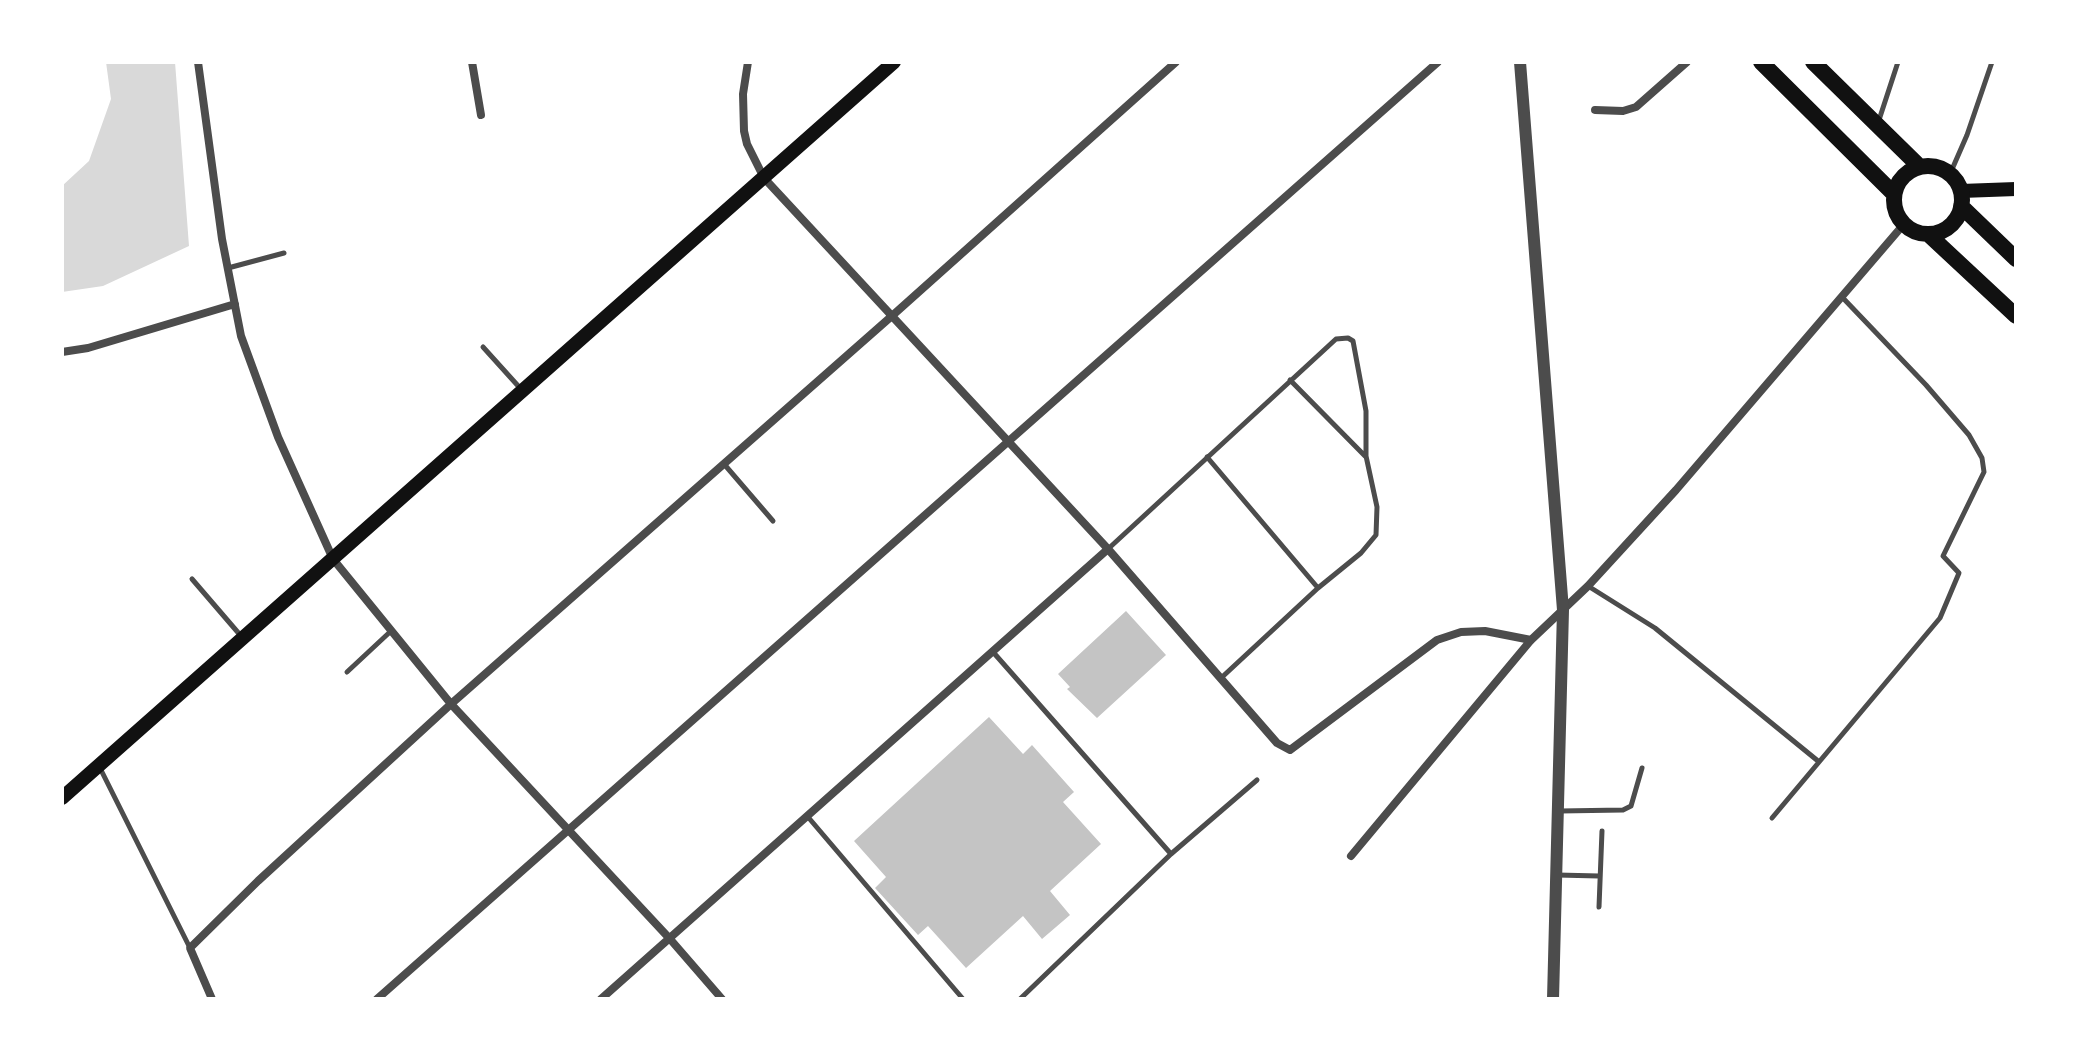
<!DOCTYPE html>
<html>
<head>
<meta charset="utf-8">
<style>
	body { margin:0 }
	#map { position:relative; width:2078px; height:1061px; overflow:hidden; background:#fff; font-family:"Space Grotesk",sans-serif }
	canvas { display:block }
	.frame { position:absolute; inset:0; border:64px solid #fff; pointer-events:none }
</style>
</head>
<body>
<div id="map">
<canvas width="2078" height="1061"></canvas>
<div class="frame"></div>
</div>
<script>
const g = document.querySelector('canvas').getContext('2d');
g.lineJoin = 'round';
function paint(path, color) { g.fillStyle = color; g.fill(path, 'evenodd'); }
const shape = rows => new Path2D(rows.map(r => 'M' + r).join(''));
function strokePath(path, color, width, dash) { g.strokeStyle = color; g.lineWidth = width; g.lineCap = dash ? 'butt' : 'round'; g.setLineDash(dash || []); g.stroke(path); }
paint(shape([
	[106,62,175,62,189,246,103,286,62,292,62,186,89,161,111,99]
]), '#d9d9d9');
paint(shape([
	[1126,611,1166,655,1097,718,1067,689,1070,687,1058,674],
	[989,717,1023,754,1032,745,1074,792,1063,802,1101,844,1050,891,1070,915,1042,939,1023,916,966,968,928,926,918,935,875,888,886,877,854,841]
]), '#c4c4c4');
strokePath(shape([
	[1879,120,1898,62],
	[1950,174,1967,135,1992,62],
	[228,268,284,253],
	[483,347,520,388],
	[1290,380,1365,456],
	[1207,457,1318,588],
	[724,464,773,521],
	[1108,549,1336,339,1348,338,1353,341,1366,411,1366,456,1377,507,1376,535,1361,553,1318,588,1220,679],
	[192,579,241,636],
	[1588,586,1655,628,1818,761],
	[993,652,1171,854],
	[347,672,391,631],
	[99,766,190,948],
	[1560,811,1623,810,1631,806,1642,768],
	[808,817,963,999],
	[1772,818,1940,618,1959,573,1943,556,1984,472,1982,458,1969,435,1926,385,1842,297],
	[1557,875,1599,876],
	[1599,907,1602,831],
	[1020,999,1171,854,1257,780]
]), '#4c4c4c', 5);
strokePath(shape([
	[198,62,222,239,241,336,278,437,333,559,451,704,670,939,722,999],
	[472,62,481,115],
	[748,62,743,94,744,131,747,144,764,178,1108,549,1277,743,1290,750,1437,640,1461,632,1485,631,1531,640],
	[1595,110,1623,111,1636,107,1687,62],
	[62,352,88,348,235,304],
	[1351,856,1531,640,1588,586,1676,490,1904,224],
	[212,999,190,948,258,881,451,704,893,315,1176,62],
	[377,999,1438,62],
	[601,999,1108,549]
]), '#4c4c4c', 8);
strokePath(shape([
	[1520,62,1563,610,1553,999]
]), '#4c4c4c', 12);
strokePath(shape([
	[1961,191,2016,189],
	[62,798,894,62]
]), '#111', 14);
strokePath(shape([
	[1761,62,1894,194],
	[1813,62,1920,167],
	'1894 200a34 34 0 1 1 68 0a34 34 0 1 1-68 0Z',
	[1961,206,2016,259],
	[1928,234,2016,316]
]), '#111', 16);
</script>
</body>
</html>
